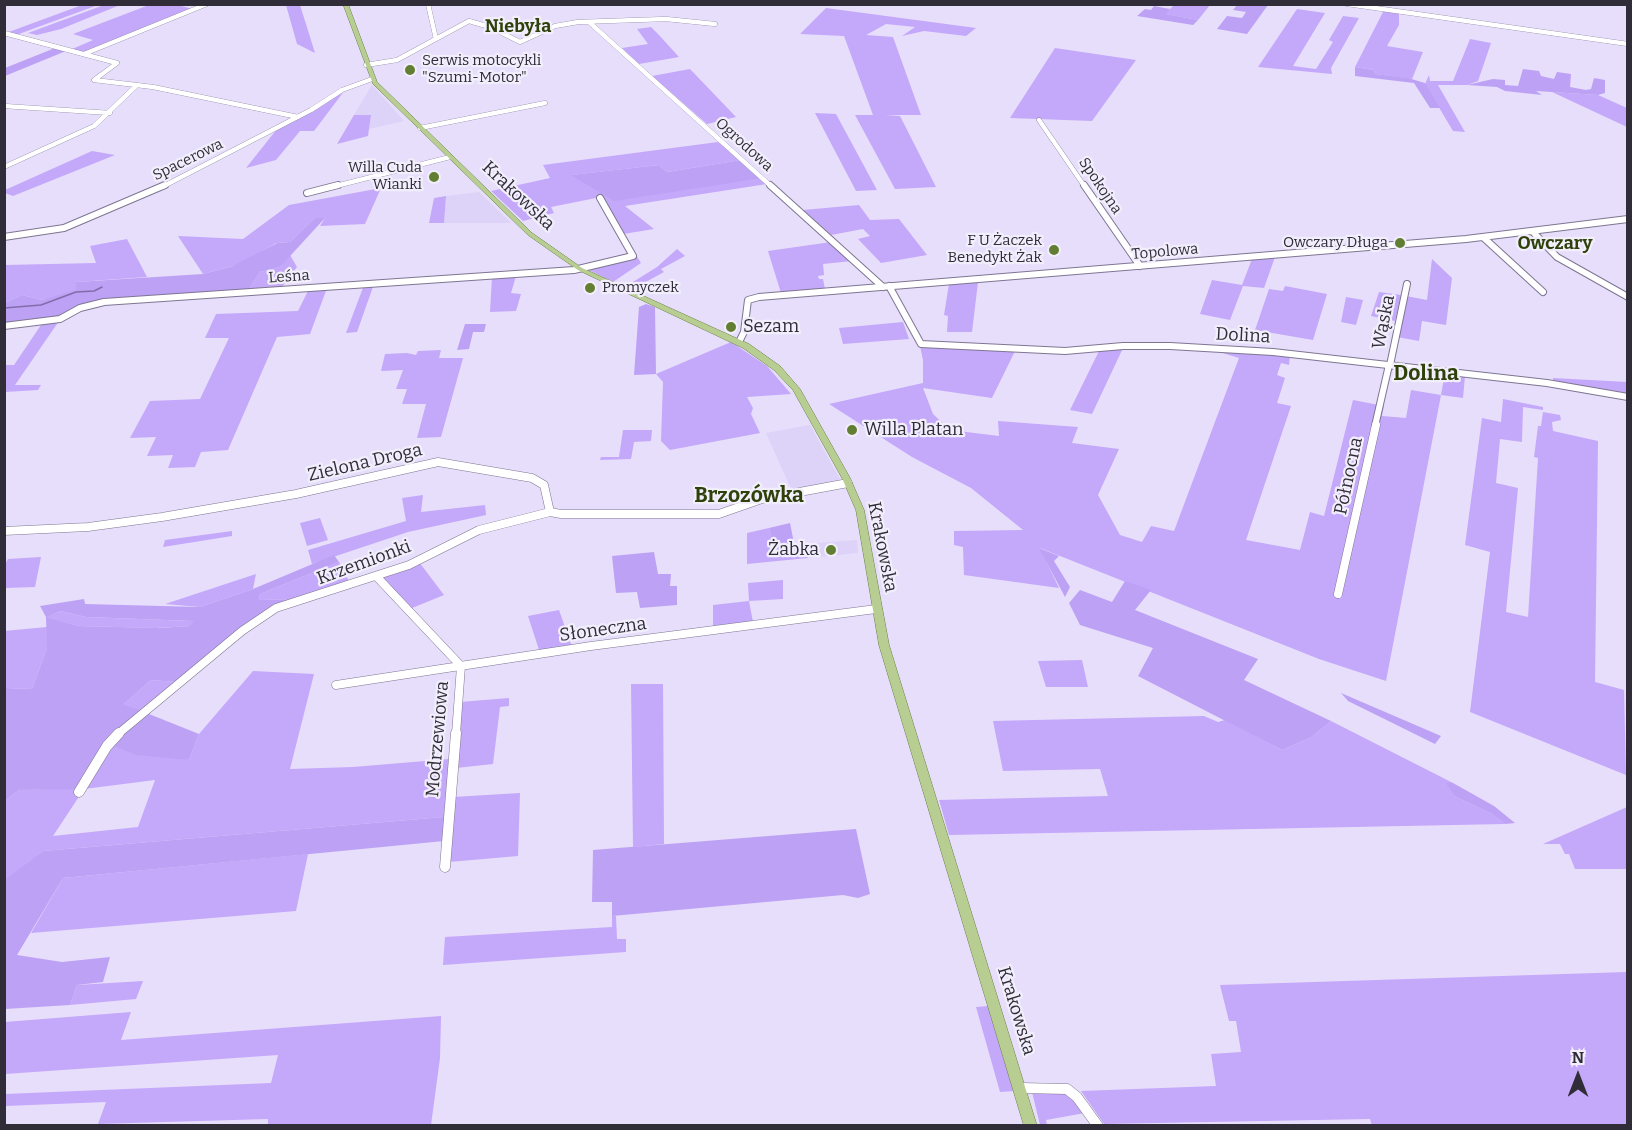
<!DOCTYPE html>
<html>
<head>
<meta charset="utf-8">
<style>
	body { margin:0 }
	#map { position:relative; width:1632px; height:1130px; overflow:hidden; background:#e7defc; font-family:Bitter,serif }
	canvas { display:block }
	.frame { position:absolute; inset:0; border:6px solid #302d38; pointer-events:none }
	.north { position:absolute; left:1548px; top:1046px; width:60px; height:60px; -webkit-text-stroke:4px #f2eefb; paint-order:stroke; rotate:0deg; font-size:16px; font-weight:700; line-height:24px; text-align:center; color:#302d38 }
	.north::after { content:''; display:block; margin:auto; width:21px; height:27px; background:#302d38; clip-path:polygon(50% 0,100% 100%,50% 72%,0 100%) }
</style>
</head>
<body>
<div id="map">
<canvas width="1632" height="1130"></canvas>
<div class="frame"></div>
<div class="north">N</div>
</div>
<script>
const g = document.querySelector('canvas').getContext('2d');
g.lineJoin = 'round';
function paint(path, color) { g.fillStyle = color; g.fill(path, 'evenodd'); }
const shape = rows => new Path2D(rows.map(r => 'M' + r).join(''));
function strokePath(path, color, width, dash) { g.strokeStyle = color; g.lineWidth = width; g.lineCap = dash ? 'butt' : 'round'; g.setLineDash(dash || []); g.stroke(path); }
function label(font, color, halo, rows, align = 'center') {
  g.font = font + ' Bitter,serif'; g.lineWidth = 4.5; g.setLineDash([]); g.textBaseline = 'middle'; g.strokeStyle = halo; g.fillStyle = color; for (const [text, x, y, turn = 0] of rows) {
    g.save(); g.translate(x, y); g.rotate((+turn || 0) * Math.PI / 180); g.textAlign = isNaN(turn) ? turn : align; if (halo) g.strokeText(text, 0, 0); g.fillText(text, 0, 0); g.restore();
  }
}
paint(shape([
	[372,85,404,121,369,129,371,115,354,115],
	[479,192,511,223,444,223,446,196],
	[810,425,841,481,792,491,766,433],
	[857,540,858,553,808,558,806,544]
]), '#ddd2f7');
paint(shape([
	[82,5,98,5,16,35,6,33],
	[104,5,120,5,61,29,37,35,28,33],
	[149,5,177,5,193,9,84,53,70,50,93,40,73,34],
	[286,5,300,5,315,53,297,44],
	[1174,5,1210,5,1198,20,1165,14],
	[826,8,976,28,966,36,924,31,902,36,915,27,886,24,866,35,893,37,921,115,885,115,900,116,936,187,895,189,855,115,873,115,844,36,800,34],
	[1297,9,1325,13,1293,66,1316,69,1333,42,1329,40,1343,16,1359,18,1331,68,1332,74,1258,67],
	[1384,10,1399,13,1399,25,1387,46,1423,52,1412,79,1375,74,1374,70,1355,67],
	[651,27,659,35,679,57,639,64,622,48,648,44,637,29],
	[1470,39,1491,43,1478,81,1467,85,1438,85,1465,132,1453,131,1425,84,1429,75,1430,81,1453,81],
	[1055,48,1136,60,1092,121,1010,118],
	[690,69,736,117,707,124,652,76],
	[345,90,314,131,300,131,276,160,246,168,277,129],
	[1552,92,1598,95,1627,108,1627,127],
	[815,113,836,114,877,190,856,191],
	[354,115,371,115,368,136,337,144],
	[718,142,741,160,667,172,659,165,572,175,762,178,767,184,625,206,654,229,623,234,601,197,551,207,554,213,523,221,491,191,550,178,543,165],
	[92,151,115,155,13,196,5,193,5,190],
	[381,188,365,224,320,226,325,218,315,218,290,242,276,243,240,264,203,274,178,236,243,239,289,205],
	[446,196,444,223,429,223,434,198],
	[859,205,870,220,899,219,927,255,881,263,858,239,870,236,863,229,831,235,803,210],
	[127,239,147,277,76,282,77,290,63,296,42,300,22,295,5,303,5,265,96,263,90,246],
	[831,242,852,261,823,264,824,275,818,276,819,279,823,279,825,289,781,293,768,251],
	[677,249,685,256,661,269,664,272,631,290,625,287,657,267],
	[290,255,297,267,282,287,248,291,260,272,280,267],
	[636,255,641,263,613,282,585,268],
	[1275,257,1264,288,1243,286,1230,320,1200,314,1212,280,1242,285,1252,259],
	[1432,259,1452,278,1446,325,1422,321,1419,341,1397,337,1406,296,1427,300],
	[516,276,511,293,521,294,516,311,490,312,492,277],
	[978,282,972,332,947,332,948,316,944,315,949,284],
	[374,284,357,332,346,333,364,285],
	[1285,286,1327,294,1313,340,1255,330,1269,289,1283,291],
	[327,288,310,334,277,337,228,450,201,452,195,467,168,468,173,455,147,456,156,437,130,438,150,401,200,399,229,338,205,338,216,314,298,311,309,289],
	[1379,292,1401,295,1395,321,1371,316],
	[1346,297,1363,300,1356,325,1341,322],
	[59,321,15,385,41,385,38,390,5,392,4,365,14,365,41,325],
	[903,322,909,339,843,344,839,328],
	[731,342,767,366,791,394,747,397,753,408,751,414,760,433,670,450,661,441,663,382,656,374],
	[920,346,1015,351,992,398,923,388,933,414,950,430,999,436,998,421,1078,427,1072,443,1119,449,1098,495,1120,535,1142,542,1151,526,1174,531,1239,358,1216,351,1290,355,1289,365,1281,363,1277,375,1285,378,1277,403,1291,406,1246,540,1300,550,1310,512,1324,516,1353,400,1384,406,1382,416,1406,418,1411,390,1441,395,1445,373,1465,376,1463,398,1441,395,1386,681,1319,659,1040,548,1059,588,964,575,963,547,954,545,954,531,1023,530,971,488,912,457,829,404,923,383,923,360],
	[1123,348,1092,414,1070,410,1099,351],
	[441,350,439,358,463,358,441,437,417,438,426,404,402,404,407,389,396,389,403,370,381,371,385,354,407,353,416,355,418,351],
	[1553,378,1627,382,1627,394,1553,382],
	[1503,399,1543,407,1543,410,1523,407,1522,442,1500,439,1496,483,1518,488,1506,612,1528,617,1538,458,1534,457,1538,426,1541,426,1543,412,1560,415,1561,420,1552,422,1553,431,1598,441,1595,682,1624,690,1626,775,1470,712,1490,552,1465,545,1482,418,1501,422],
	[623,430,652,430,651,441,634,442,631,459,600,460,601,457,619,457],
	[423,495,421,512,485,505,486,515,408,532,312,564,308,550,406,521,402,498],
	[320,518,328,540,307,546,300,523],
	[769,528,773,545,806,544,808,558,747,564,747,533],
	[232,531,232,536,163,547,165,540],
	[41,557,35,587,5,588,5,564,8,559],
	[339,562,350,583,301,599,259,600,260,594],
	[419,562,444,595,412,608,380,577],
	[256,574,253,589,200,607,165,604],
	[783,580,783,599,749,601,753,622,713,628,713,605,749,601,748,583],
	[559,610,572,647,540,653,528,616],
	[60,611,86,617,193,621,191,626,156,628,78,626,46,617],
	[47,627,47,648,32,689,5,688,4,631],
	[1082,660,1088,687,1046,687,1038,661],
	[253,671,314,674,290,769,353,767,449,759,444,817,43,851,5,880,5,801,19,790,77,788,106,743,189,760,199,734],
	[155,780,138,827,53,836,84,789],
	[151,680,177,682,140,711,124,704],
	[663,684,664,844,633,847,631,684],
	[509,698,509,706,500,707,493,764,456,768,460,702],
	[1204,716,1218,722,1225,720,1282,750,1312,737,1331,721,1453,783,1447,783,1454,796,1492,814,1505,824,949,835,939,800,1108,796,1100,769,1003,771,993,721],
	[520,793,518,856,449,862,453,797],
	[1627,807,1627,869,1575,869,1569,854,1565,854,1560,844,1543,844],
	[308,854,296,911,31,933,63,878],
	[612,916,616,916,617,939,626,939,626,952,443,965,445,937,612,927],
	[1627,972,1627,1125,1372,1126,1370,1119,1104,1124,1081,1091,1216,1086,1211,1054,1241,1052,1236,1021,1229,1021,1220,985],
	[143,981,136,999,70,1005,77,985],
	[988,1006,1014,1091,1000,1092,976,1007],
	[131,1012,121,1040,441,1016,440,1058,431,1125,268,1125,268,1119,98,1124,106,1102,5,1106,5,1094,271,1083,278,1055,5,1074,5,1022],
	[1063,1090,1085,1113,1046,1120,1047,1125,1040,1125,1032,1092]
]), '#c4a8fa');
paint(shape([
	[1237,5,1268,5,1247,34,1217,29,1227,16,1242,18,1246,12,1233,10],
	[1154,6,1170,9,1166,14,1198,20,1193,25,1137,16,1145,9,1151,10],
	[55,48,66,51,5,76,5,68],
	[1355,67,1374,70,1375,74,1408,78,1425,83,1440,108,1430,108,1414,83,1355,76],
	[1523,69,1539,71,1541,76,1554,79,1557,72,1571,74,1570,87,1586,90,1591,89,1594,78,1605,80,1605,93,1598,95,1536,91,1542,95,1505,91,1497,87,1467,85,1493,79,1505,80,1505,85,1518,86],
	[741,160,762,178,614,201,571,175,659,165,667,172],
	[315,218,325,218,280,267,260,272,248,291,102,302,60,318,5,325,5,303,22,295,42,300,76,290,76,282,203,274,233,266,277,243,290,242],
	[646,304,655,307,656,374,634,375,639,307],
	[465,324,486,324,484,332,473,332,469,349,457,350],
	[790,523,794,543,773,546,769,528],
	[1039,548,1059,556,1054,561,1070,587,1065,597],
	[654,552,658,574,671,574,670,586,677,586,677,605,640,608,637,592,616,593,612,556],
	[334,555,339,562,260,594,259,600,301,599,268,609,177,682,151,680,124,704,199,734,189,760,136,755,106,743,77,789,19,790,5,801,5,688,32,689,47,648,46,617,40,606,84,599,85,604,200,607,253,589],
	[60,611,86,617,193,621,190,626,159,628,78,626,47,617],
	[1125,581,1151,590,1135,610,1258,659,1244,680,1331,721,1312,737,1282,750,1138,676,1153,648,1080,625,1069,603,1080,590,1112,602],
	[1341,693,1441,736,1435,744,1348,701],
	[1446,783,1453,783,1494,806,1515,823,1505,824,1492,814,1454,796],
	[444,817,444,841,63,878,17,955,62,962,110,957,103,982,77,985,70,1005,5,1009,4,880,43,851],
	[856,829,870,894,858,898,843,895,612,916,612,902,592,902,593,850]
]), '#bda1f5');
strokePath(shape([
	[4,308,41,305,76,292,94,291,102,287]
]), '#816daa', 1.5);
const minorFar3 = shape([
	[428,4,436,39],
	[1347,4,1628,44],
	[589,22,772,187],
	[4,33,117,63,94,80,153,87,298,117],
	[84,54,207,4],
	[366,65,397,60,469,21,490,27,520,42,555,26,578,22,666,19,715,24],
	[4,106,110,113],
	[1039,120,1085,187],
	[420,128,545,103],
	[4,167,94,126,137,85],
	[162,187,311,110,342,90,372,79],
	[332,187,450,157]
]);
const minorFar2 = shape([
	[770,185,883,287],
	[1084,185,1140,266],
	[307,193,338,185],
	[1533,232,1557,257,1628,297],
	[4,237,64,228,165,185],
	[1484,238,1543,292],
	[889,286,921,344,1065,351,1123,346,1170,346,1273,352,1547,383,1628,397],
	[4,326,60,319,80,308,104,302,574,270,633,256,600,198],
	[739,342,744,332,748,300,759,297,1466,239,1628,219],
	[1390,365,1407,284],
	[1375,426,1389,365]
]);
const minorFar1 = shape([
	[4,531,88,527,162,517,296,494,438,462,532,478,544,485,550,512,561,514,719,514,762,499,848,483],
	[376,576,461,666,456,734],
	[1338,594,1376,425],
	[336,685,591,646,876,609],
	[118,734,242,631,276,608,409,565,479,530,550,512]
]);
const minor = shape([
	[79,792,107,746,119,733],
	[445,867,456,733],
	[1021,1088,1067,1089,1077,1097,1098,1126]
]);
const major = shape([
	[343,4,348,4,377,82,532,233,582,268,749,344,780,366,800,389,850,478,864,510,889,645,1037,1126,1024,1126,879,645,856,510,842,478,793,390,774,370,743,348,578,270,528,235,373,84,343,4]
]);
strokePath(minorFar3, '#7e7691', 5);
strokePath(minorFar2, '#7e7691', 8);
strokePath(minorFar1, '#7e7691', 9);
strokePath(minor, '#7e7691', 11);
strokePath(major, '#698044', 1);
strokePath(minorFar3, '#fff', 4.5);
strokePath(minorFar2, '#fff', 6);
strokePath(minorFar1, '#fff', 8);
strokePath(minor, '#fff', 10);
paint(major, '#b8cd92');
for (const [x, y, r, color] of [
	[410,70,6,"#627e32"],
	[434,177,6,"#627e32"],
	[1400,243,6,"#627e32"],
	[1054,250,6,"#627e32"],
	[590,288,6,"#627e32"],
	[731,327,6,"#627e32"],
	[852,430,6,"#627e32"],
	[831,550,6,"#627e32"]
]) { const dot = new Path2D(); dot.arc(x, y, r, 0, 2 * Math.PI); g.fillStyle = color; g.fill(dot); strokePath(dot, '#f2eefb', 2); }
label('15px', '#302d38', '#f2eefb', [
	["Serwis motocykli",422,61,"left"],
	["\"Szumi-Motor\"",422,78,"left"],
	["Willa Cuda",422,168],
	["Wianki",422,185],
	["F U Żaczek",1042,241],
	["Benedykt Żak",1042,258],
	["Owczary Długa",1388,243],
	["Promyczek",602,288,"left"]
], 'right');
label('15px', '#302d38', '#f2eefb', [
	["Ogrodowa",744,145,42],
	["Spacerowa",188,160,-26],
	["Spokojna",1100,186,56],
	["Topolowa",1165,252,-5],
	["Leśna",289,277,-4]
]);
label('bold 18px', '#2f410a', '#f2eefb', [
	["Niebyła",518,27],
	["Owczary",1555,244]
]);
label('18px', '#302d38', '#f2eefb', [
	["Krakowska",518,196,43],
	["Wąska",1384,322,-79],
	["Dolina",1243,336,3],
	["Zielona Droga",365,463,-13],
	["Północna",1349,476,-78],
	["Krakowska",882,547,79],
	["Krzemionki",364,563,-20],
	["Słoneczna",603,630,-8],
	["Modrzewiowa",438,739,-85],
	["Krakowska",1016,1011,73]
]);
label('18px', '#302d38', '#f2eefb', [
	["Sezam",743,327],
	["Willa Platan",864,430],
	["Żabka",819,550,"right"]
], 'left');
label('bold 21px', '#2f410a', '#f2eefb', [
	["Dolina",1426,374],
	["Brzozówka",749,496]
]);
</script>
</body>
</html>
